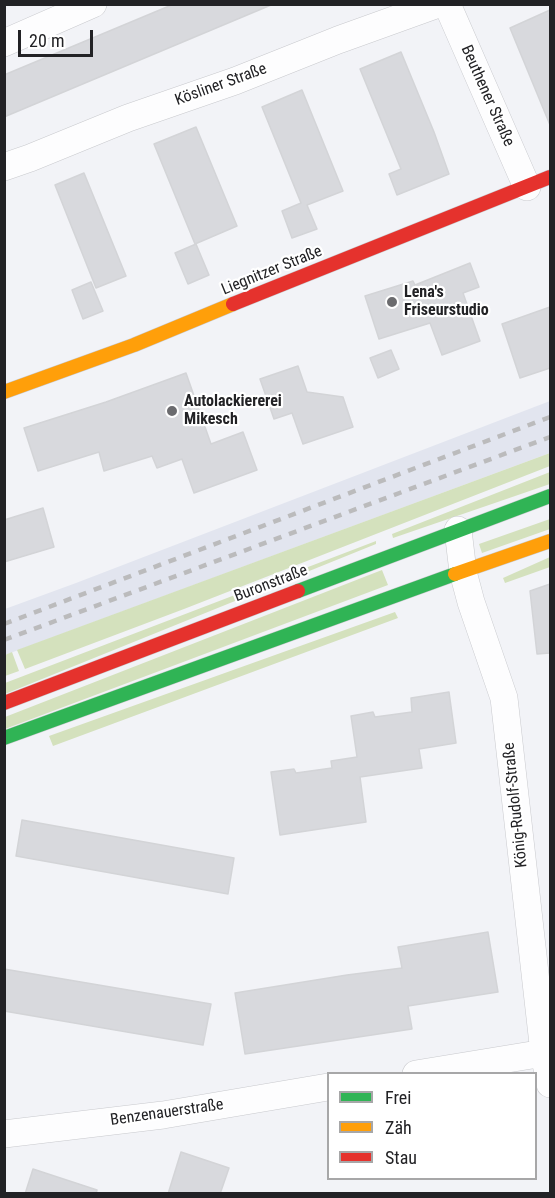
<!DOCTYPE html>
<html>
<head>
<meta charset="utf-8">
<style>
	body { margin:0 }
	#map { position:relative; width:555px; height:1198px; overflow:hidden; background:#f2f3f7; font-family:"Roboto Condensed",sans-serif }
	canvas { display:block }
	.frame { position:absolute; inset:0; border:6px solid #222225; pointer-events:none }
	.legend { position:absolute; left:327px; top:1072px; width:210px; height:108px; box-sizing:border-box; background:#fff; border:2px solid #a7a7a8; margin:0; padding:8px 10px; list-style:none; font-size:18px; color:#222225 }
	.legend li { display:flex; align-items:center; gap:12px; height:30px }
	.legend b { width:30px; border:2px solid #a7a7a8 }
	.scale { position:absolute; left:18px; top:30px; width:75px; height:27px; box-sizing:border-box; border:3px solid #222225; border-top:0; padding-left:8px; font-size:18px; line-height:21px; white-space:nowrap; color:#222225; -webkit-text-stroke:4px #fff; paint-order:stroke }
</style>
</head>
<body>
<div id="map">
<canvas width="555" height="1198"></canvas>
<div class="frame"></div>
<ul class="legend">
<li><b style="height:8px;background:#30b455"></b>Frei</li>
<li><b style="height:8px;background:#ff9f0a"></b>Zäh</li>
<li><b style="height:8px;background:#e5322d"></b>Stau</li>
</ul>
<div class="scale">20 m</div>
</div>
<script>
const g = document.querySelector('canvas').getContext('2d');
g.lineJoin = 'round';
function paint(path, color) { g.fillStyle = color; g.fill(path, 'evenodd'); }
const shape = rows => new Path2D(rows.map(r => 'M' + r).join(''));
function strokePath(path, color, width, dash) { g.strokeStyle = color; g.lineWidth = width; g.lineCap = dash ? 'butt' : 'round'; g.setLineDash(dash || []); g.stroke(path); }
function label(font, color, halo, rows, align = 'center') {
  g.font = font + ' "Roboto Condensed",sans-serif'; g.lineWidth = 4.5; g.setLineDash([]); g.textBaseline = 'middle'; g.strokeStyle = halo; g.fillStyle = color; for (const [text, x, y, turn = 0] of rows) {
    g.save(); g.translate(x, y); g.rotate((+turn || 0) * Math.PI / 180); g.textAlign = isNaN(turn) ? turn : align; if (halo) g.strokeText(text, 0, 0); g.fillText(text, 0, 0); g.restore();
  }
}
paint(shape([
	[550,401,550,453,5,655,5,609,76,583]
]), '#e2e5ef');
paint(shape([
	[550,453,550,466,184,609,25,669,17,650],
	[550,472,550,484,393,538,392,534],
	[550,519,550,529,482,553,479,544],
	[376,541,376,544,5,694,5,683],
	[550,557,550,567,505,583,503,578],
	[382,570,388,585,5,729,5,717],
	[395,612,398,618,53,746,49,736],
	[12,652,19,671,5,676,5,655]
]), '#d4e1bd');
const building = shape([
	[174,4,271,5,4,117,4,75,174,4],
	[550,10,550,125,510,28,550,10],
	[401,52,434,132,449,174,397,195,389,174,401,169,360,69,401,52],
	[302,90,343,191,307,205,317,229,292,238,282,211,301,203,262,107,302,90],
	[196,127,237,226,195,244,154,144,196,127],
	[84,173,126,276,96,288,55,185,84,173],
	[196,244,209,275,188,284,175,253,196,244],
	[470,263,479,287,463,293,480,341,442,355,430,323,379,339,365,296,413,281,415,285,470,263],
	[91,282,103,311,83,319,72,290,91,282],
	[550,307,550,368,520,378,502,324,550,307],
	[391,350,399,369,378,378,370,358,391,350],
	[298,366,307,392,343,397,353,427,303,444,292,413,274,419,260,379,298,366],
	[186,373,211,444,243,432,257,470,194,493,182,459,157,468,152,456,104,471,99,452,38,471,24,428,106,402,186,373],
	[43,508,54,547,4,562,4,520,43,508],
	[550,584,550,653,537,654,530,591,550,584],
	[449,692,456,743,419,749,422,768,360,777,366,822,280,835,271,772,294,769,296,773,332,768,331,761,357,757,351,716,373,712,375,717,412,712,411,698,449,692],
	[22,820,234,858,228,894,16,856,22,820],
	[488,932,498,992,408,1006,412,1029,245,1054,235,993,347,975,402,968,398,947,488,932],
	[4,969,211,1004,203,1045,4,1011,4,969],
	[181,1152,229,1168,220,1194,168,1194,181,1152],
	[33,1169,97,1190,96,1194,25,1194,33,1169]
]);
paint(building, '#d8d9dd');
strokePath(building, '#d3d4d7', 1.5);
const street = shape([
	[447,4,527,187],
	[4,43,93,4],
	[4,167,30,158,128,118,235,81,338,40,438,4],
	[458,530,463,572,471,602,504,698,544,1053,550,1084],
	[416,1074,544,1053],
	[4,1134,163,1115,328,1087]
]);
const fast = shape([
	[298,591,550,496],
	[4,738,455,574]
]);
const slow = shape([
	[4,392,134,345,233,304],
	[455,574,550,541]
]);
const jam = shape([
	[233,304,550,177],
	[4,703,298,591]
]);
strokePath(street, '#c8c9cd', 28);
strokePath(fast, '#c8c9cd', 15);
strokePath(slow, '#c8c9cd', 15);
strokePath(jam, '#c8c9cd', 15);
strokePath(street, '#fdfdfe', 27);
strokePath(fast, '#30b455', 14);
strokePath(slow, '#ff9f0a', 14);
strokePath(jam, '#e5322d', 14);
strokePath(shape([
	[4,624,550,417],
	[4,640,550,437]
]), '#bbbbbc', 4.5, [8, 8]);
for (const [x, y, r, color] of [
	[392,302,6,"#6b6b6e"],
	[172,411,6,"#6b6b6e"]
]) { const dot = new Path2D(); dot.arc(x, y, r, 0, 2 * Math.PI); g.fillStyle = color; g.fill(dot); strokePath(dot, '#fff', 2); }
label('16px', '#222225', '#fff', [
	["Kösliner Straße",221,85,-20],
	["Beuthener Straße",487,96,66],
	["Liegnitzer Straße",272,271,-22],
	["Buronstraße",271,584,-21],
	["König-Rudolf-Straße",516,805,-96],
	["Benzenauerstraße",167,1113,-8]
]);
label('bold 16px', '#222225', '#fff', [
	["Lena's",404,293],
	["Friseurstudio",404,311],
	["Autolackiererei",184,402],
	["Mikesch",184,420]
], 'left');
</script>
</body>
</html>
